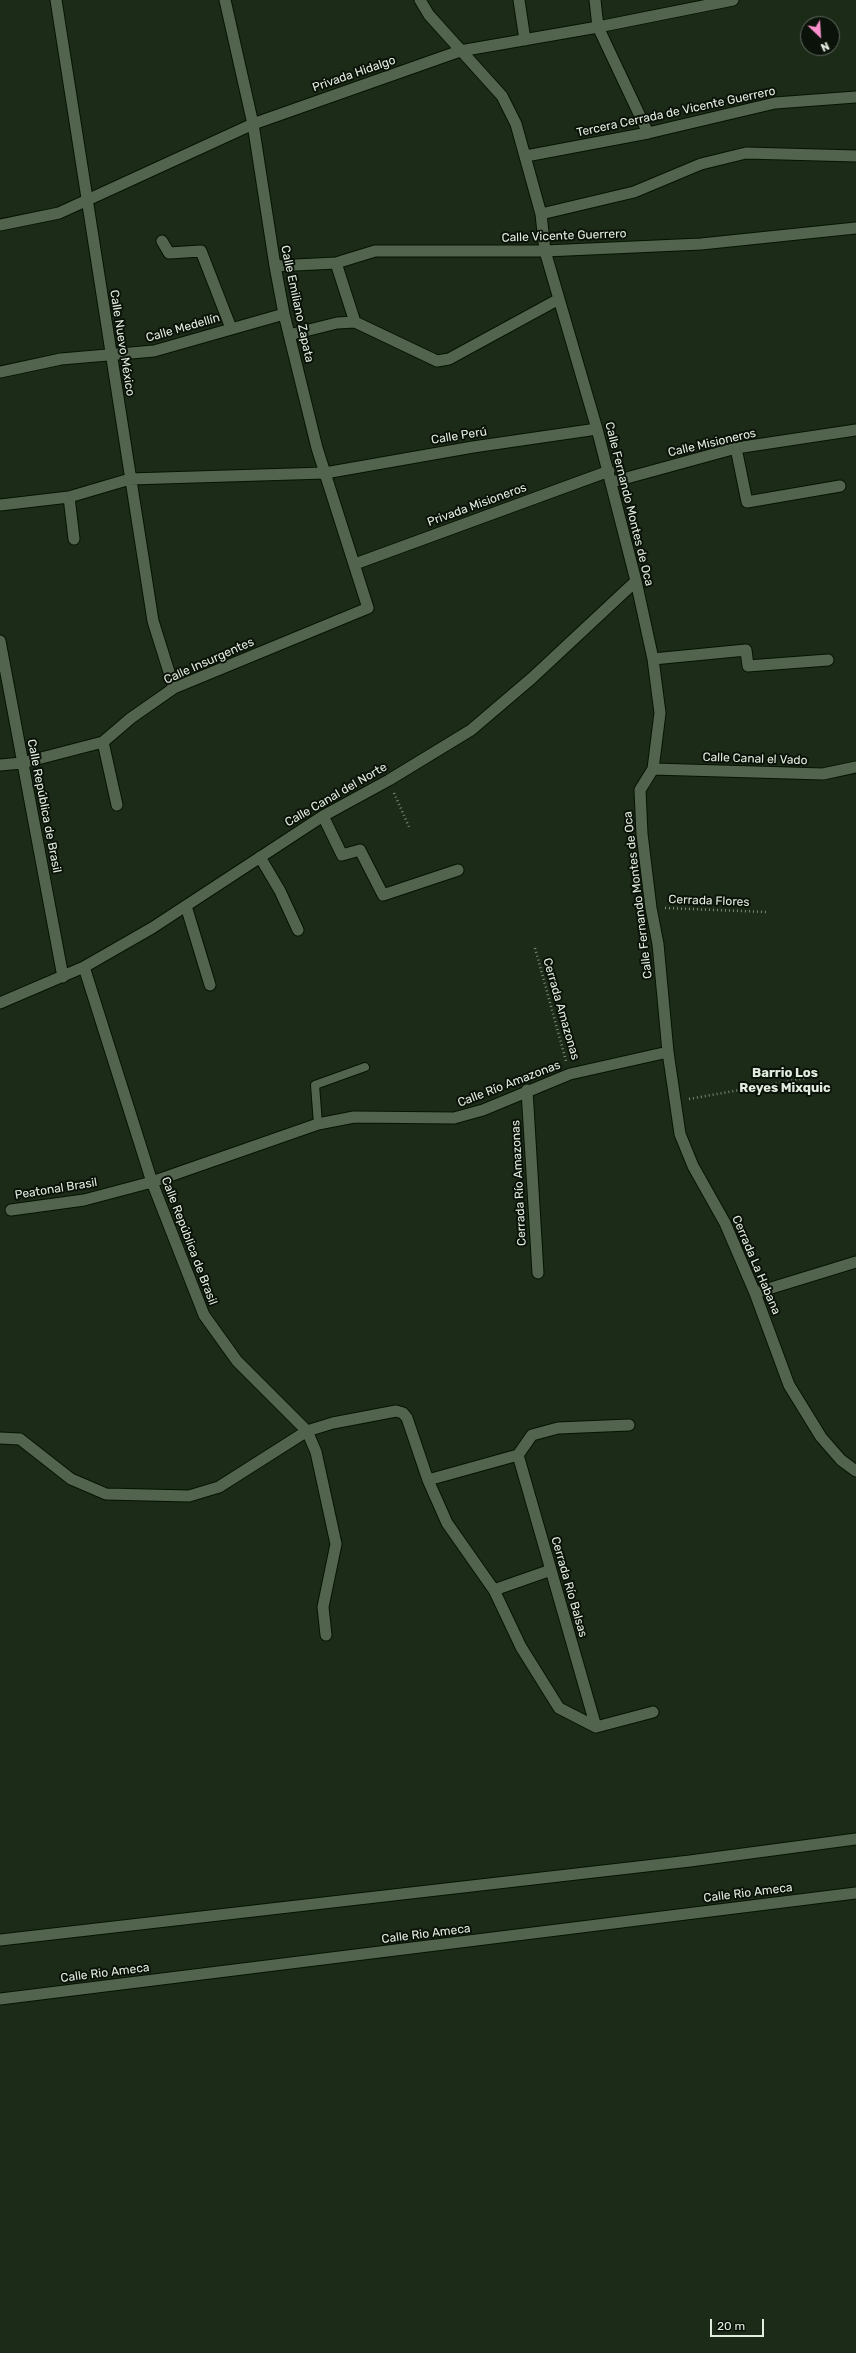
<!DOCTYPE html>
<html>
<head>
<meta charset="utf-8">
<style>
	body { margin:0 }
	#map { position:relative; width:856px; height:2353px; overflow:hidden; background:#1c2b17; font-family:Rubik,sans-serif }
	canvas { display:block }
	.north { position:absolute; left:800px; top:16px; width:40px; height:40px; box-sizing:border-box; background:#0b1209; border:1px solid #61695f; border-radius:50%; rotate:155deg; font-size:11px; font-weight:700; line-height:16px; text-align:center; color:#e2ecdf }
	.north::after { content:''; display:block; margin:auto; width:14px; height:18px; background:#f890cc; clip-path:polygon(50% 0,100% 100%,50% 72%,0 100%) }
	.scale { position:absolute; left:710px; top:2319px; width:54px; height:18px; box-sizing:border-box; border:2px solid #e2ecdf; border-top:0; padding-left:5px; font-size:12px; line-height:14px; white-space:nowrap; color:#e2ecdf; -webkit-text-stroke:3px #0b1209; paint-order:stroke }
</style>
</head>
<body>
<div id="map">
<canvas width="856" height="2353"></canvas>
<div class="north">N</div>
<div class="scale">20 m</div>
</div>
<script>
const g = document.querySelector('canvas').getContext('2d');
g.lineJoin = 'round';
const shape = rows => new Path2D(rows.map(r => 'M' + r).join(''));
function strokePath(path, color, width, dash) { g.strokeStyle = color; g.lineWidth = width; g.lineCap = dash ? 'butt' : 'round'; g.setLineDash(dash || []); g.stroke(path); }
function label(font, color, halo, rows, align = 'center') {
  g.font = font + ' Rubik,sans-serif'; g.lineWidth = 4; g.setLineDash([]); g.textBaseline = 'middle'; g.strokeStyle = halo; g.fillStyle = color; for (const [text, x, y, turn = 0] of rows) {
    g.save(); g.translate(x, y); g.rotate((+turn || 0) * Math.PI / 180); g.textAlign = isNaN(turn) ? turn : align; if (halo) g.strokeText(text, 0, 0); g.fillText(text, 0, 0); g.restore();
  }
}
const service = shape([
	[318,1124,315,1085,365,1067]
]);
const minor = shape([
	[56,0,153,621,174,688],
	[420,0,429,15,502,96,516,124,541,214,545,251,597,429,636,581,653,659,660,713,653,769,640,790,642,834,651,908,658,944,668,1052,680,1134,693,1166,725,1223,755,1293,789,1385,821,1437,841,1460,856,1471],
	[519,0,525,40],
	[595,0,598,27,648,133],
	[526,156,648,133,775,103,856,97],
	[541,214,634,192,701,164,746,153,856,156],
	[0,225,59,213,253,124,460,51,598,27,733,0],
	[162,241,169,253,201,251,231,328],
	[336,263,355,322],
	[275,266,336,263,375,251,545,251,701,244,856,228],
	[289,335,337,323,355,322,437,361,449,359,559,299],
	[0,372,61,359,154,351,284,314],
	[736,448,747,502,840,486],
	[612,482,736,448,856,430],
	[69,497,74,539],
	[0,505,69,497,130,479,325,473,473,447,597,429],
	[355,564,609,471],
	[0,641,63,977],
	[653,659,746,650,748,666,828,660],
	[103,742,117,805],
	[0,765,22,763,103,742,131,718,174,688,368,608,317,448,284,314,275,266,253,124,225,0],
	[653,769,823,774,856,767],
	[323,816,342,855,360,850,383,895,458,870],
	[260,857,280,891,298,930],
	[186,906,210,985],
	[84,967,152,1182,204,1315,237,1361,307,1431,316,1452,336,1544,323,1607,326,1635],
	[0,1003,84,967,152,928,323,816,389,780,471,730,532,678,636,581],
	[527,1090,538,1273],
	[11,1210,84,1200,152,1182,318,1124,354,1117,454,1118,483,1110,570,1074,668,1052],
	[755,1293,856,1262],
	[0,1438,20,1439,71,1479,106,1494,189,1496,219,1487,307,1431,333,1423,396,1411,403,1413,407,1418,428,1480,447,1523,494,1590,521,1647,559,1708,596,1727,653,1712],
	[518,1455,596,1727],
	[428,1480,518,1455,532,1435,558,1428,629,1425],
	[494,1590,551,1570],
	[0,1940,690,1861,856,1839],
	[0,1999,856,1893]
]);
strokePath(service, '#061303', 10);
strokePath(minor, '#061303', 13);
strokePath(shape([
	[394,793,410,829],
	[665,908,767,912],
	[535,948,566,1061],
	[689,1099,807,1078]
]), '#7c8878', 2.5, [1, 3]);
strokePath(service, '#53644e', 8);
strokePath(minor, '#53644e', 11);
label('12px', '#e2ecdf', '#0b1209', [
	["Privada Hidalgo",354,74,-19],
	["Tercera Cerrada de Vicente Guerrero",676,112,-12],
	["Calle Vicente Guerrero",564,236,-2],
	["Calle Emiliano Zapata",297,304,78],
	["Calle Medellín",183,328,-16],
	["Calle Nuevo México",122,343,81],
	["Calle Perú",459,436,-9],
	["Calle Misioneros",712,443,-13],
	["Calle Fernando Montes de Oca",629,504,76],
	["Privada Misioneros",477,505,-20],
	["Calle Insurgentes",209,661,-24],
	["Calle Canal el Vado",755,759,2],
	["Calle Canal del Norte",336,795,-30],
	["Calle República de Brasil",44,806,79],
	["Calle Fernando Montes de Oca",638,895,-97],
	["Cerrada Flores",709,901,2],
	["Cerrada Amazonas",561,1009,74],
	["Calle Río Amazonas",509,1084,-21],
	["Cerrada Río Amazonas",519,1183,-93],
	["Peatonal Brasil",56,1189,-9],
	["Calle República de Brasil",189,1241,69],
	["Cerrada La Habana",756,1265,67],
	["Cerrada Río Balsas",569,1587,74],
	["Calle Rio Ameca",748,1893,-7],
	["Calle Rio Ameca",426,1934,-7],
	["Calle Rio Ameca",105,1973,-7]
]);
label('bold 13px', '#e2ecdf', '#0b1209', [
	["Barrio Los",785,1073],
	["Reyes Mixquic",785,1088]
]);
</script>
</body>
</html>
